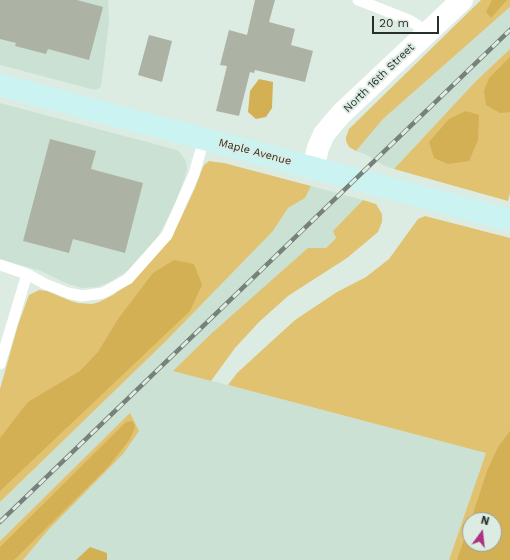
<!DOCTYPE html>
<html>
<head>
<meta charset="utf-8">
<style>
	body { margin:0 }
	#map { position:relative; width:510px; height:560px; overflow:hidden; background:#ddece2; font-family:"Work Sans",sans-serif }
	canvas { display:block }
	.north { position:absolute; left:462px; top:512px; width:40px; height:40px; box-sizing:border-box; background:#ddece2; border:1px solid #95a098; border-radius:50%; rotate:15deg; font-size:11px; font-weight:700; line-height:16px; text-align:center; color:#282e2a }
	.north::after { content:''; display:block; margin:auto; width:14px; height:18px; background:#ae3284; clip-path:polygon(50% 0,100% 100%,50% 72%,0 100%) }
	.scale { position:absolute; left:372px; top:16px; width:67px; height:18px; box-sizing:border-box; border:2px solid #282e2a; border-top:0; padding-left:5px; font-size:12px; line-height:14px; white-space:nowrap; color:#282e2a; -webkit-text-stroke:3px #ddece2; paint-order:stroke }
</style>
</head>
<body>
<div id="map">
<canvas width="510" height="560"></canvas>
<div class="north">N</div>
<div class="scale">20 m</div>
</div>
<script>
const g = document.querySelector('canvas').getContext('2d');
g.lineJoin = 'round';
function paint(path, color) { g.fillStyle = color; g.fill(path, 'evenodd'); }
const shape = rows => new Path2D(rows.map(r => 'M' + r).join(''));
function strokePath(path, color, width, dash) { g.strokeStyle = color; g.lineWidth = width; g.lineCap = dash ? 'butt' : 'round'; g.setLineDash(dash || []); g.stroke(path); }
function label(font, color, halo, rows, align = 'center') {
  g.font = font + ' "Work Sans",sans-serif'; g.lineWidth = 4; g.setLineDash([]); g.textBaseline = 'middle'; g.strokeStyle = halo; g.fillStyle = color; for (const [text, x, y, turn = 0] of rows) {
    g.save(); g.translate(x, y); g.rotate((+turn || 0) * Math.PI / 180); g.textAlign = isNaN(turn) ? turn : align; if (halo) g.strokeText(text, 0, 0); g.fillText(text, 0, 0); g.restore();
  }
}
paint(shape([
	[0,0,108,0,109,22,101,87,95,90,0,65],
	[510,7,510,49,475,82,394,169,385,166,365,154,356,151,383,119],
	[0,103,177,150,181,154,186,161,187,169,185,177,175,204,159,235,136,265,112,281,97,287,82,288,68,284,41,271,0,259],
	[311,186,363,200,334,231,336,238,326,248,174,371,487,453,449,560,23,560,50,528,130,414,0,541,0,502,165,342,273,231,288,208,305,198]
]), '#cbe1d3');
paint(shape([
	[481,0,510,0,510,7,383,119,356,151,349,147,346,141,346,137,349,129],
	[510,49,510,193,508,201,394,169,475,82],
	[209,161,224,163,311,186,305,198,288,208,273,231,165,342,0,502,0,389,18,325,29,295,39,290,47,291,71,301,78,303,92,304,99,302,113,295,130,282,171,239,195,188,201,172,204,165],
	[363,200,376,204,382,214,382,222,378,232,347,258,288,296,259,322,235,348,211,381,173,371,212,333,308,248,326,248,336,238,333,231],
	[425,216,510,238,510,560,449,560,486,453,228,385,237,373,295,320,337,292,366,277,389,259,418,219],
	[470,520,494,520,494,544,470,544],
	[130,413,139,431,123,454,50,528,23,560,0,560,0,541]
]), '#e1c271');
paint(shape([
	[492,0,507,0,491,18,486,12],
	[510,57,510,112,500,113,486,105,484,91,489,78],
	[259,79,273,82,272,108,266,117,256,119,248,112,250,91],
	[466,111,479,115,478,140,469,161,448,164,434,158,429,142,449,119],
	[174,260,194,264,202,285,190,311,0,491,0,438,28,402,80,371,98,352,118,319,153,273],
	[133,421,135,427,130,439,108,467,14,560,0,560,0,547,126,422],
	[510,431,510,560,457,560,470,522,470,544,494,544,494,520,471,520,487,471,498,447],
	[90,547,107,553,107,560,76,560]
]), '#d3b054');
paint(shape([
	[0,0,77,0,103,7,89,60,48,49,46,54,15,46,16,43,0,39],
	[255,0,275,0,269,22,295,29,291,45,313,51,305,82,255,70,254,73,250,72,239,116,216,111,227,66,220,65,229,30,247,35],
	[149,35,172,41,162,82,138,75],
	[50,139,96,151,91,169,143,183,125,253,73,239,69,253,23,241]
]), '#adb3a4');
strokePath(shape([
	[358,0,409,20,417,25,425,35],
	[0,265,27,274,0,364],
	[27,274,45,284,68,293,82,296,103,293,128,279,167,235,194,174,204,139]
]), '#fff', 11);
strokePath(shape([
	[313,168,318,148,324,134,341,114,462,0]
]), '#fff', 22);
strokePath(shape([
	[0,85,510,220]
]), '#caf3f2', 22);
const rail = shape([
	[0,522,510,30]
]);
strokePath(rail, '#77817b', 4.5);
strokePath(rail, '#ddece2', 3, [9]);
label('11px', '#282e2a', '#ddece2', [
	["North 16th Street",379,78,-44],
	["Maple Avenue",255,152,15]
]);
</script>
</body>
</html>
